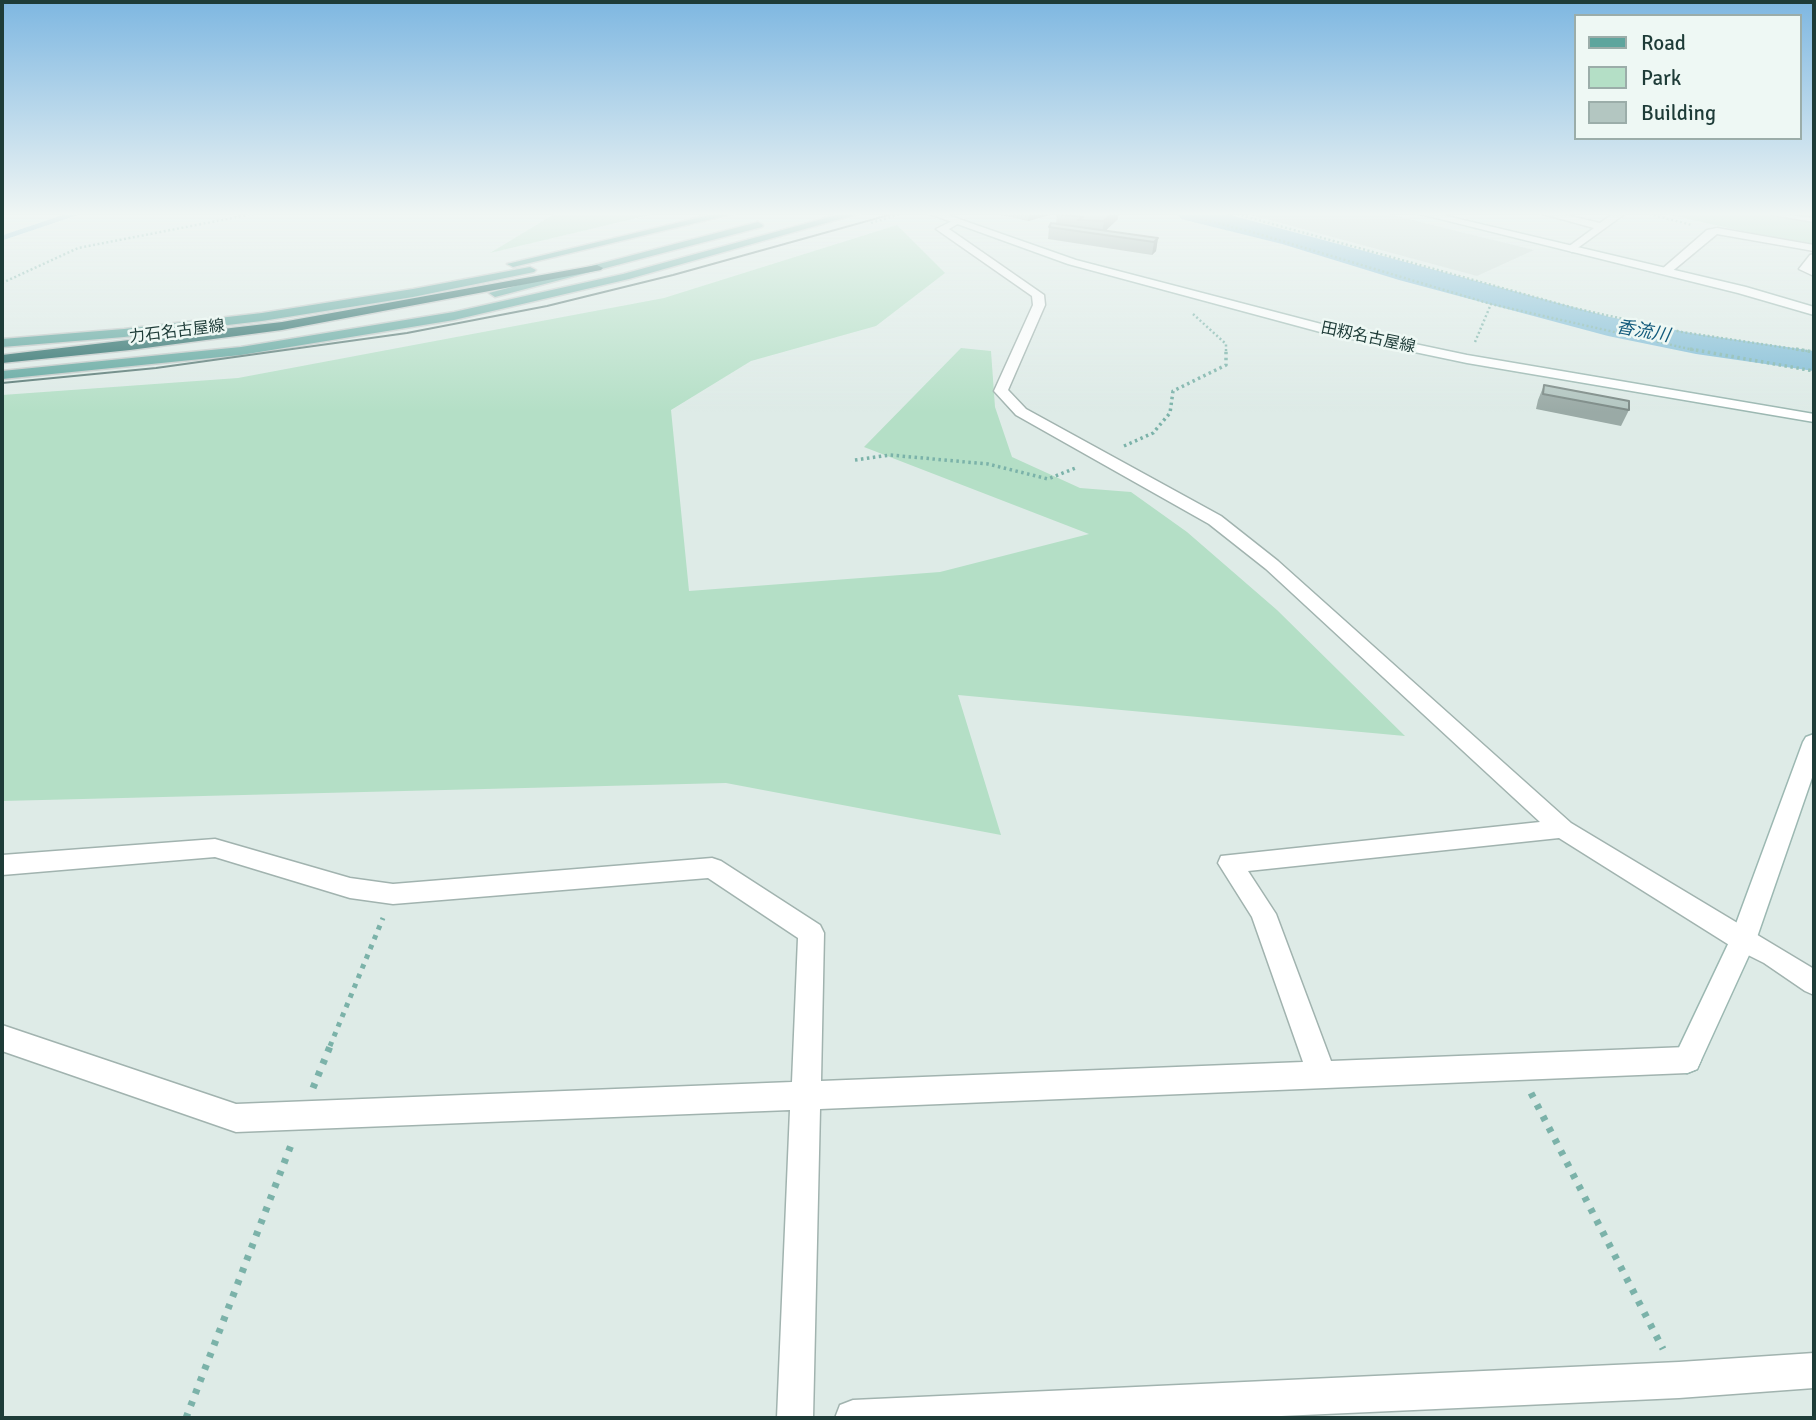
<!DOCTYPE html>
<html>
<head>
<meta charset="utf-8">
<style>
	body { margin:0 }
	#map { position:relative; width:1816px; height:1420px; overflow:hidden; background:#deebe7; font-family:Signika,sans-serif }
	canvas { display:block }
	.frame { position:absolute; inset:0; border:4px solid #1e3c38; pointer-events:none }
	.legend { position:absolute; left:1574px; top:14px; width:228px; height:126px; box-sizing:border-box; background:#eef8f4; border:2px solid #9bada9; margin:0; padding:9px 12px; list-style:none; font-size:21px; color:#1e3c38 }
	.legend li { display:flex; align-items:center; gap:14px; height:35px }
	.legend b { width:35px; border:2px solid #9bada9 }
</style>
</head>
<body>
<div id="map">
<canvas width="1816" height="1420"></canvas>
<div class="frame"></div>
<ul class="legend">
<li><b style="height:9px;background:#5ea59d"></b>Road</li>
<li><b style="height:19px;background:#b4dfc6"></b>Park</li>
<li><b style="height:19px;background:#b3c6c1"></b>Building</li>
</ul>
</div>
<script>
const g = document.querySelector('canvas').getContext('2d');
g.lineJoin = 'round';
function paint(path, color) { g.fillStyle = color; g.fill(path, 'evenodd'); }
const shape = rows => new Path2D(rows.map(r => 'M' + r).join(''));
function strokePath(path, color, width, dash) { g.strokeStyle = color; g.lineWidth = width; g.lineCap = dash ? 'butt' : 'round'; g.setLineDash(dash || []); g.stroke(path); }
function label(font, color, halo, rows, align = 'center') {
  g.font = font + ' Signika,"Noto Sans JP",sans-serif'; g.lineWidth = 5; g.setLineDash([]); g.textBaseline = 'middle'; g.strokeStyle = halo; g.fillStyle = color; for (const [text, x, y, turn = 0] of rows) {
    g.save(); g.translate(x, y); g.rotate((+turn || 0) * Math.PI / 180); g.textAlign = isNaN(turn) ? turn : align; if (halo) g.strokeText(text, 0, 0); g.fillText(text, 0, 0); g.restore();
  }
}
paint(shape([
	[1243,213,1384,213,1534,250,1477,276]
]), '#ccdbd6');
paint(shape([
	[556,213,658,213,490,253],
	[1661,213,1814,213,1814,244,1746,232],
	[897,225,945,273,876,326,751,361,671,410,689,591,940,572,1089,534,864,447,961,348,991,351,995,407,1012,457,1080,488,1131,492,1187,532,1277,610,1405,736,958,695,1001,835,726,783,2,801,2,395,238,378,664,298]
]), '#b4dfc6');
strokePath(shape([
	[2,238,76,213]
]), '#80bcd6', 5);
paint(shape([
	[1177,213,1223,213,1610,317,1696,334,1814,351,1814,371,1696,354,1608,336,1399,280,1282,244,1181,219,1177,213]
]), '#80bcd6');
const lane = shape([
	[1770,213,1814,218,1814,222,1773,215,1770,213]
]);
const street = shape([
	[1539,213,1557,213,1600,223,1614,213,1626,213,1572,252,1566,249,1568,247,1594,228,1539,213],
	[956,219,961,222,949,229,1044,295,1045,305,1008,390,1026,409,1221,516,1278,561,1571,823,1814,969,1814,995,1805,991,1764,963,1734,948,1559,838,1248,871,1276,914,1331,1061,1687,1047,1697,1051,1701,1060,1697,1069,1687,1073,820,1109,813,1418,777,1418,790,1110,236,1132,2,1051,2,1025,236,1104,792,1082,798,938,708,878,393,904,350,898,215,857,2,875,2,855,215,839,350,878,393,884,712,858,721,861,820,925,824,933,821,1081,1303,1062,1252,917,1218,863,1221,856,1540,822,1266,569,1209,524,1016,415,994,391,1033,305,1032,296,936,229,956,219],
	[1717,228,1814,245,1814,251,1717,234,1670,273,1662,273,1662,269,1707,230,1717,228],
	[1814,254,1812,268,1814,269,1814,276,1799,269,1810,255,1814,254],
	[1814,1353,1814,1388,1679,1398,1237,1418,835,1418,840,1405,853,1400,1679,1362,1814,1353]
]);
const secondary = shape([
	[927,213,942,213,1076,260,1325,325,1467,355,1814,414,1814,422,1467,363,1324,333,1068,264,927,213],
	[1416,213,1434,213,1746,287,1814,307,1814,315,1738,293,1416,213],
	[1814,734,1814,772,1756,940,1697,1069,1687,1073,1677,1069,1673,1060,1730,940,1803,742,1806,737,1814,734]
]);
const primary = shape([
	[718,213,736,213,513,267,507,264,718,213],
	[844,213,861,213,629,279,454,320,241,355,2,379,2,371,241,347,454,312,623,274,844,213],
	[758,222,763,225,762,227,495,297,489,293,758,222],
	[530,267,536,270,534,272,413,297,262,321,124,337,2,347,2,339,124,329,262,313,413,289,530,267]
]);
const highway = shape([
	[597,265,603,268,601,270,282,330,130,350,2,363,2,355,282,322,597,265]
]);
strokePath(lane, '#a1b3af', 3);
strokePath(street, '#a1b3af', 3);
strokePath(secondary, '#9cb8b2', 3);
strokePath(primary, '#c0c8c7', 3);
strokePath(highway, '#c0c8c7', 3);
strokePath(shape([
	[1179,213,1252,232,1491,304,1698,351],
	[1233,213,1574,308,1682,332,1808,351],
	[1645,213,1692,225],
	[871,223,904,213],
	[2,283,78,248,258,213],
	[1193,314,1226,344,1226,351],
	[1475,342,1491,304]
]), '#7bb2a9', 2.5, [2, 2.5]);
strokePath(shape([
	[1690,349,1814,371],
	[1796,349,1814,352],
	[1124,446,1153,433,1170,413,1173,391,1226,365,1226,349],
	[855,460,890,455,988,464,1048,479,1078,467]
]), '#7bb2a9', 3.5, [2.5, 3.5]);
strokePath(shape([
	[330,1046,383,918]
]), '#7bb2a9', 5, [4.5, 6]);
strokePath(shape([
	[313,1088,331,1044],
	[1531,1093,1663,1349],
	[186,1418,291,1145]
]), '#7bb2a9', 7, [5, 8]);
paint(lane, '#fff');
paint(street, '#fff');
paint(secondary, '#fff');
paint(primary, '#5ea59d');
paint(highway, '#276b67');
strokePath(shape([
	[2,383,156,368,407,333,547,306,673,275,896,213]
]), '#587874', 2);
paint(shape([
	[1001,213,1057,213,1028,221,1001,215],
	[1057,214,1118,219,1105,231,1158,238,1156,251,1152,255,1048,239,1049,227,1056,224],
	[1544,385,1629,410,1621,426,1536,409,1538,400]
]), '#9aaaa6');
paint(shape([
	[1029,213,1057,213,1028,221],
	[1112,213,1119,213,1118,219,1102,234,1104,221],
	[1158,238,1156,251,1152,255,1154,242]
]), '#7d8b87');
const building = shape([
	[1059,213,1112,213,1104,221,1078,220,1083,217,1057,214,1059,213],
	[1051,223,1158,238,1154,242,1049,227,1051,223],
	[1544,385,1629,401,1629,410,1543,394,1544,385]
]);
paint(building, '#b3c6c1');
strokePath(building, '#7d8b87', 2);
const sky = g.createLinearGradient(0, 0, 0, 412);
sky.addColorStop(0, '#7eb7e1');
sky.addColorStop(0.52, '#f0f6f4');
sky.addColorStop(1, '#f0f6f400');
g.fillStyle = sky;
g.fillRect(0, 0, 1816, 412);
label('16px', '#1e3c38', '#eef8f4', [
	["力石名古屋線",177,332,-7],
	["田籾名古屋線",1368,338,12]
]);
label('italic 18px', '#135b7c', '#eef8f4', [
	["香流川",1643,332,10]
]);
</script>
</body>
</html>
